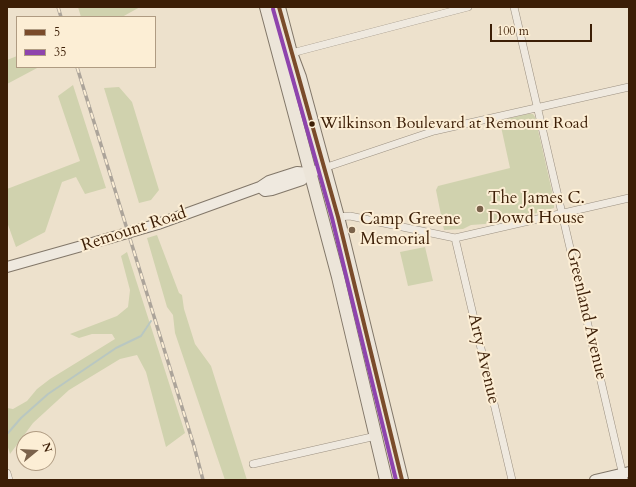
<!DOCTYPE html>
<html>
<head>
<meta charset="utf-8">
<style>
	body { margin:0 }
	#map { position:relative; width:636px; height:487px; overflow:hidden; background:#ede1cc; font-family:Cardo,serif }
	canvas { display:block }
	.frame { position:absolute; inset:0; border:8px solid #3c1e06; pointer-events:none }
	.legend { position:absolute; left:16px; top:16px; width:140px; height:52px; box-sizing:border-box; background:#fceed5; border:1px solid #af9b82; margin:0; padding:5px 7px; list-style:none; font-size:12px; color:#3c1e06 }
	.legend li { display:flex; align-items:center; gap:8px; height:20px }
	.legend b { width:20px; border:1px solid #af9b82 }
	.north { position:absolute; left:16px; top:431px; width:40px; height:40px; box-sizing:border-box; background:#fceed5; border:1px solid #af9b82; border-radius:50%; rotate:72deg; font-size:11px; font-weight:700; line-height:16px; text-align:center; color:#3c1e06 }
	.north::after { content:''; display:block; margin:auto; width:14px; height:18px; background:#7a624b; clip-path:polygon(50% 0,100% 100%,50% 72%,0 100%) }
	.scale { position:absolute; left:490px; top:24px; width:102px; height:18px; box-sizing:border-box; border:2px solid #3c1e06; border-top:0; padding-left:5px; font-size:12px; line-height:14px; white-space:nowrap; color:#3c1e06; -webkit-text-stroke:3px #fceed5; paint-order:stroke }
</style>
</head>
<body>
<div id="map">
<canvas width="636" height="487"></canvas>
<div class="frame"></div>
<ul class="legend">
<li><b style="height:5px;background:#7a4b2a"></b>5</li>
<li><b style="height:5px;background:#8e44ad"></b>35</li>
</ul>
<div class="north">N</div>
<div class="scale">100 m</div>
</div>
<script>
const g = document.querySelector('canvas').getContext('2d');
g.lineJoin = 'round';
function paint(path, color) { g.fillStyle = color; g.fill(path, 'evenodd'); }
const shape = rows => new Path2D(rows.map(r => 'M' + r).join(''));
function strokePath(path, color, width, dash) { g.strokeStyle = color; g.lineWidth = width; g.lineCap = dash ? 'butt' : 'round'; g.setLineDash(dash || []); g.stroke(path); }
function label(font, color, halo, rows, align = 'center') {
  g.font = font + ' Cardo,serif'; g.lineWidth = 4; g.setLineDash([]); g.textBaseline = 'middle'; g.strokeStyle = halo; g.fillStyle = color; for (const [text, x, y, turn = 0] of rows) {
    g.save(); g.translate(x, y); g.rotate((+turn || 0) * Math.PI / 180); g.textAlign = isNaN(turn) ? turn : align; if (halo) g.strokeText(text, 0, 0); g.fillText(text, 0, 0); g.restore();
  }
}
paint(shape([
	[78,7,140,7,122,17,81,17],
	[17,56,17,67,39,67,7,84,7,60],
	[73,85,106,188,85,194,76,177,62,182,45,232,16,247,7,222,7,189,80,161,58,96],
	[119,87,132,102,159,190,151,200,139,203,104,88],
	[528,114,533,114,535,117,554,200,554,208,526,216,500,219,485,224,471,225,463,229,444,230,436,190,438,186,510,168,500,122,502,120],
	[157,235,179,293,182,295,184,309,195,344,211,366,247,480,225,480,175,333,173,315,167,307,147,238],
	[425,247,433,281,408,286,400,252],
	[127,252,185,433,166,447,146,372,137,355,120,359,69,390,33,423,10,454,7,444,7,408,13,409,27,401,37,389,50,379,115,339,112,334,92,334,79,338,70,334,117,316,128,307,130,290,121,256]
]), '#d0d2ae');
strokePath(shape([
	[8,433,21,418,48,394,116,348,141,336,151,321]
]), '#b9c7c1', 2);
const street = shape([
	[514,7,624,480],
	[288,54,468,7],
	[324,168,434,131,629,87],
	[338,217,350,216,455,238,629,198],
	[455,238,512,480],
	[253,464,376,436],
	[7,473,9,480]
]);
const secondary = shape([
	[260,187,265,191,272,190,302,180,309,173],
	[158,224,260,187,269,181,297,172,309,173,324,168],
	[7,267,110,238],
	[595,480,629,472]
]);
const primary = shape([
	[266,7,338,277,386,480],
	[279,7,291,53,300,77,338,217,402,480]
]);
strokePath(street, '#9c9182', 8);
strokePath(secondary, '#827769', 12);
strokePath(primary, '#827769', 14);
strokePath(street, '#efe9df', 7);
strokePath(secondary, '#efe9df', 10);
strokePath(primary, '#ece5d9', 12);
const rail = shape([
	[58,7,61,17],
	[77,67,194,446,203,480]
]);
strokePath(rail, '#aca49a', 3.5);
strokePath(rail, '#fceed5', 2, [6]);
const secondaryBridge = shape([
	[110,238,158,224]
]);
strokePath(secondaryBridge, '#827769', 12, []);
strokePath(secondaryBridge, '#efe9df', 10);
strokePath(shape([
	[279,7,338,217,402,480]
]), '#7a4b2a', 4);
strokePath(shape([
	[273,9,332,218,396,480]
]), '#8e44ad', 4);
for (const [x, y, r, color] of [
	[312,124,3.5,"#3c1e06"],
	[480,209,4,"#7a624b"],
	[352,230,4,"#7a624b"]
]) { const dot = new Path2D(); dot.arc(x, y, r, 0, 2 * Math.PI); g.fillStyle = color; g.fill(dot); strokePath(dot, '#fceed5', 1.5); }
label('16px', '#3c1e06', '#fceed5', [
	["Wilkinson Boulevard at Remount Road",320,124]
], 'left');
label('17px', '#3c1e06', '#fceed5', [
	["The James C.",488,199],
	["Dowd House",488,219],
	["Camp Greene",360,220],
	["Memorial",360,240]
], 'left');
label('17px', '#3c1e06', '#fceed5', [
	["Remount Road",134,230,-18],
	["Greenland Avenue",586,314,77],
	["Arty Avenue",483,359,77]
]);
</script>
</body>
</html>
